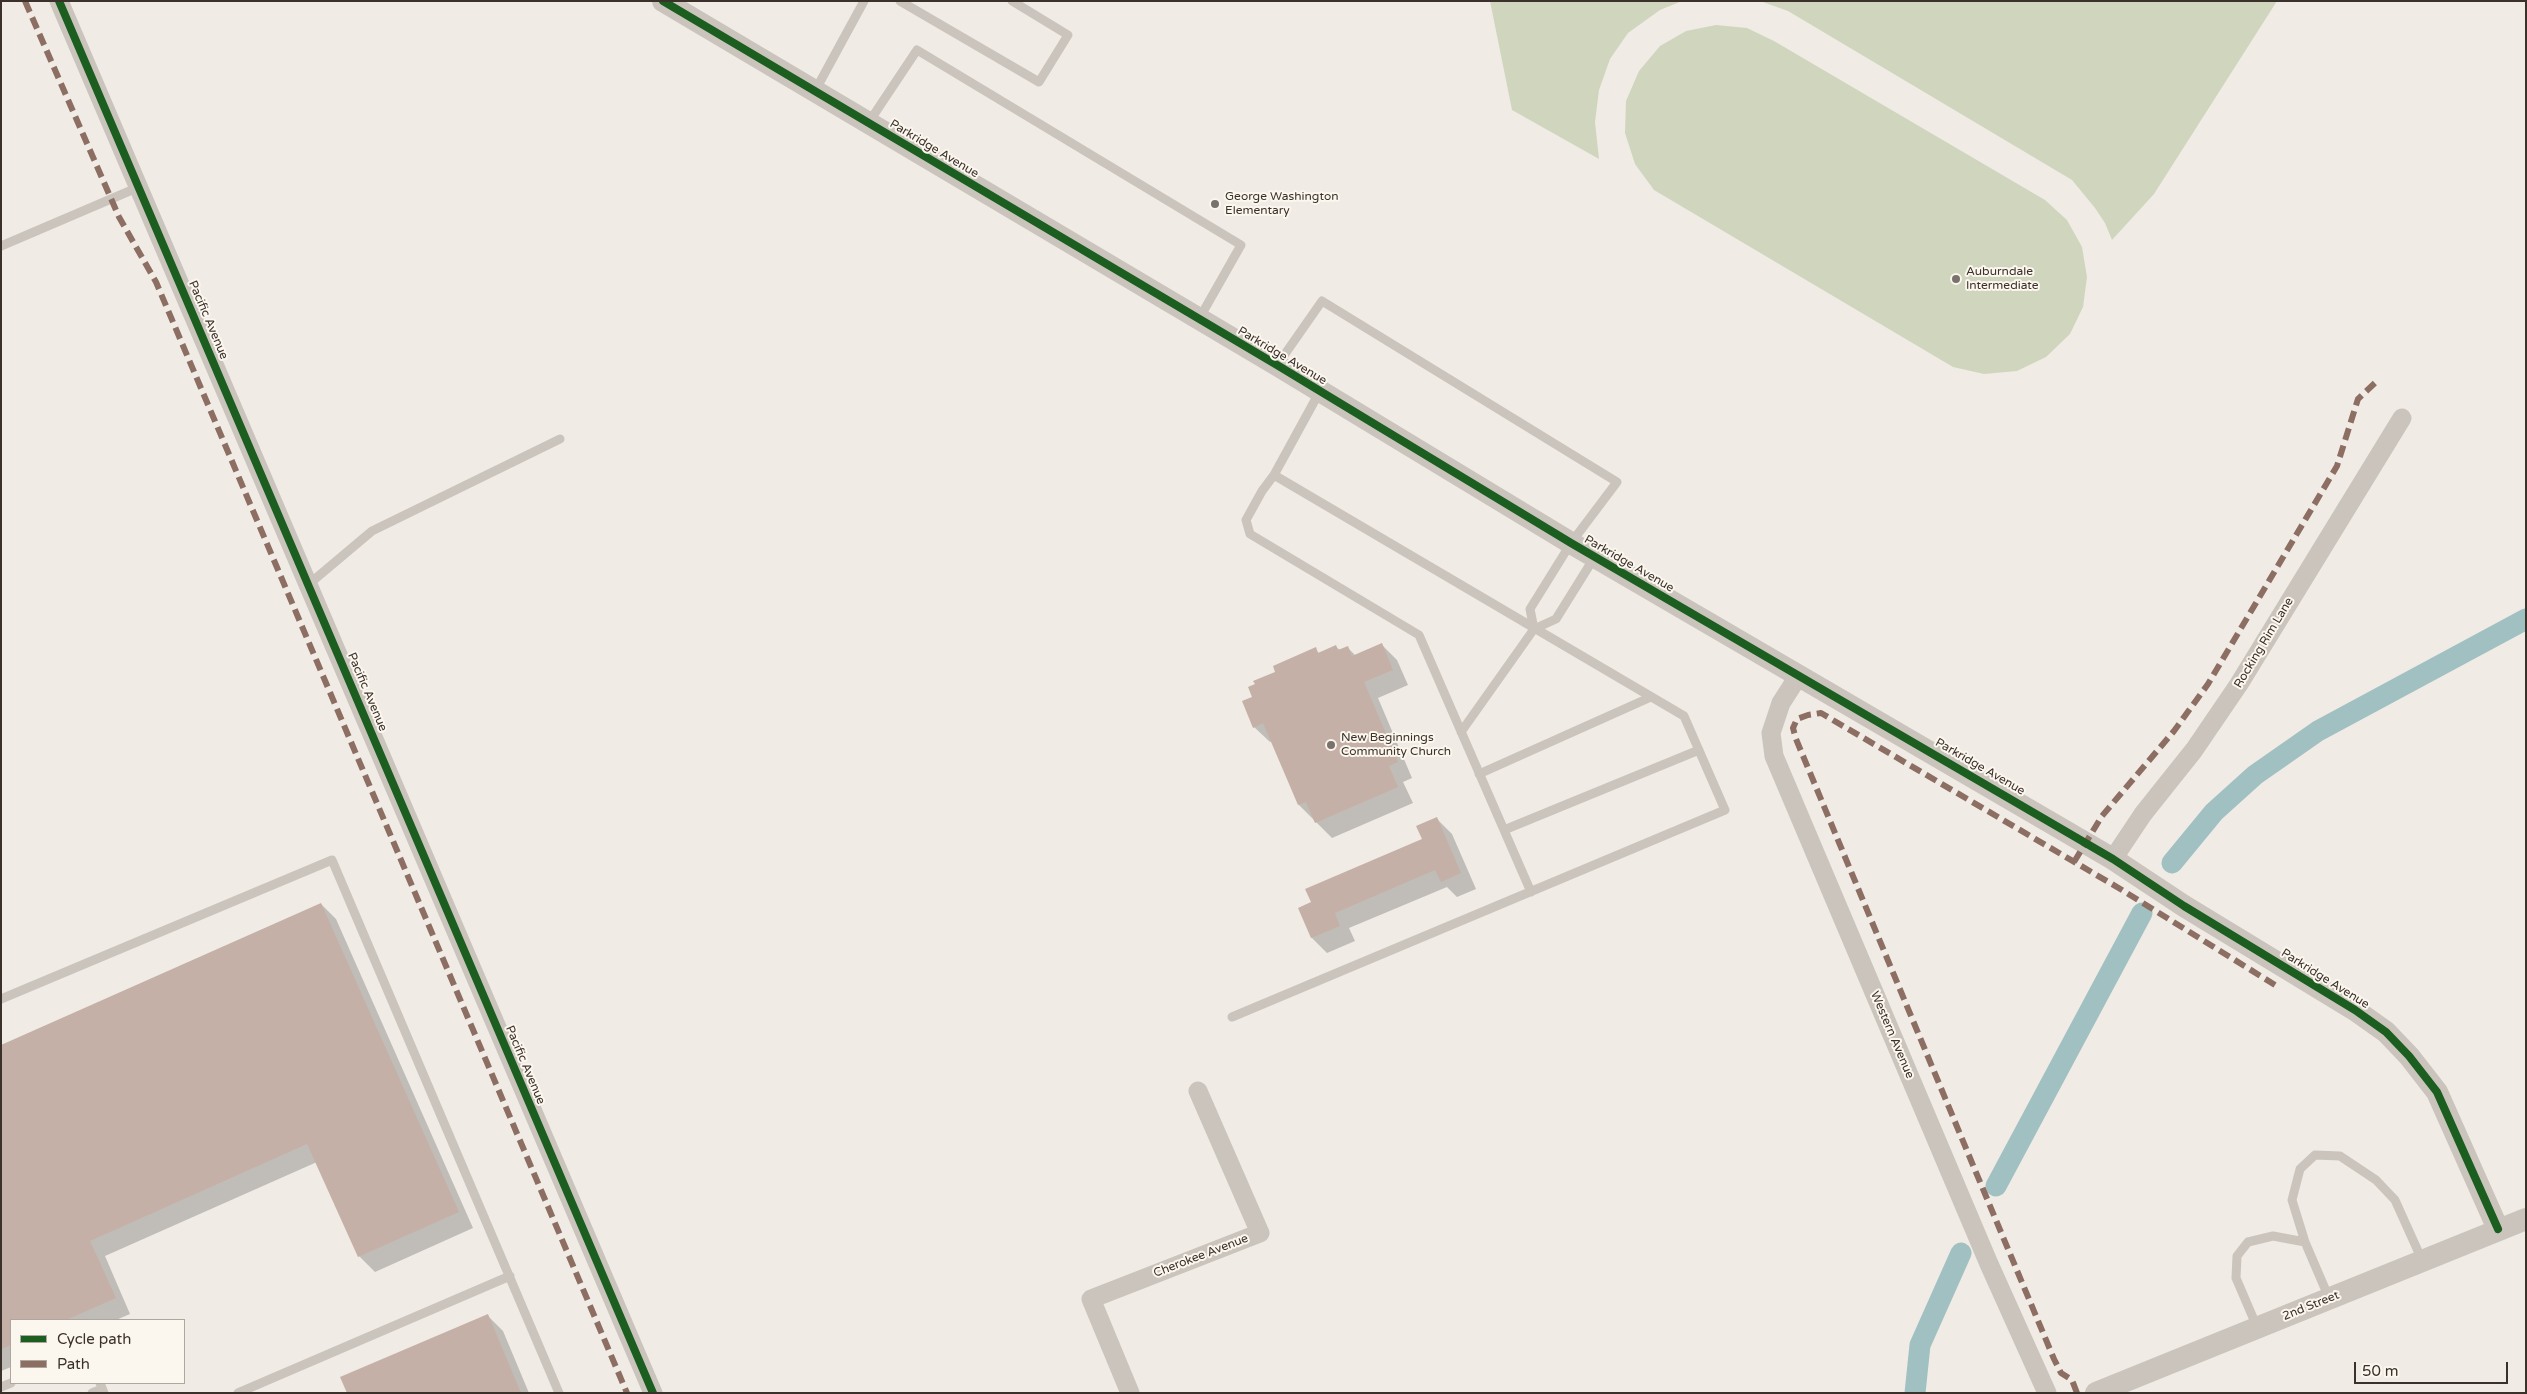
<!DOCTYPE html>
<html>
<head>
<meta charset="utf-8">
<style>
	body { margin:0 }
	#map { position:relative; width:2527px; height:1394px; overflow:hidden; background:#f0ebe5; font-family:"Varela Round",sans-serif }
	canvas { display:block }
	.frame { position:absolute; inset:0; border:2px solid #3b312b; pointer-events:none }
	.legend { position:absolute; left:10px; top:1319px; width:175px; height:65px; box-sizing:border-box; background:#fbf6ee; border:1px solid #aea7a0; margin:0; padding:6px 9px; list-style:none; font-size:15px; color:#3b312b }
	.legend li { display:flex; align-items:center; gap:10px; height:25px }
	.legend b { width:25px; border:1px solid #aea7a0 }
	.scale { position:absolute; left:2354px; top:1362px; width:154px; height:22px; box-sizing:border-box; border:2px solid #3b312b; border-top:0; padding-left:6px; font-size:15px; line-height:18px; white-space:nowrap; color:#3b312b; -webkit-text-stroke:4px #fbf6ee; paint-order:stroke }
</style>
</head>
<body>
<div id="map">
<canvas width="2527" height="1394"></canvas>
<div class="frame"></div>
<ul class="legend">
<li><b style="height:6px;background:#1b5e20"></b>Cycle path</li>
<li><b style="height:6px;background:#8d6e63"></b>Path</li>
</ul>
<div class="scale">50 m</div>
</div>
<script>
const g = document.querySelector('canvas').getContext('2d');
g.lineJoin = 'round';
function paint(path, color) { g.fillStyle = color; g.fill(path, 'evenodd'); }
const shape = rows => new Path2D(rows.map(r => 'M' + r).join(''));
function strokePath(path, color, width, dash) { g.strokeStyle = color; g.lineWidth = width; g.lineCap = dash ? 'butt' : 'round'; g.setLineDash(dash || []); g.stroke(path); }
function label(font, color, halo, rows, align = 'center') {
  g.font = font + ' "Varela Round",sans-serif'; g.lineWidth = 4; g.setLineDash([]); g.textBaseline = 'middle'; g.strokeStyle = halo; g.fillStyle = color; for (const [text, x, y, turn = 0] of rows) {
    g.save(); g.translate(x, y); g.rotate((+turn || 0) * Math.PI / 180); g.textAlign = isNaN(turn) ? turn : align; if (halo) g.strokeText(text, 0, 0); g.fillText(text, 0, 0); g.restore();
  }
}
paint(shape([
	[1490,1,1682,1,1660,10,1628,33,1610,59,1599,90,1595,122,1599,159,1512,110],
	[1760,1,2277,1,2154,194,2112,240,2105,223,2095,208,2072,180,1788,11],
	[1716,25,1747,28,1774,41,2045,200,2067,220,2082,247,2087,277,2083,307,2070,334,2046,357,2017,371,1984,374,1953,367,1654,190,1635,164,1625,133,1626,101,1639,71,1660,46,1686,31]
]), '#d0d6be');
paint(shape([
	[1382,645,1397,660,1408,685,1378,698,1412,778,1403,782,1413,803,1332,838,1299,805,1272,741,1270,742,1254,727,1253,697,1277,672,1315,649,1320,654,1336,647,1340,650,1347,647,1356,656],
	[1437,819,1452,834,1476,889,1457,897,1447,887,1349,928,1355,941,1327,953,1312,938,1300,909,1423,840],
	[321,904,336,919,473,1228,375,1272,359,1256,317,1162,105,1256,130,1314,116,1320,11,1320,11,1367,1,1371,1,1046],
	[487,1315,503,1331,529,1393,348,1393]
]), '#0003');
strokePath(shape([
	[2172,863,2214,812,2255,775,2318,731,2526,619],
	[1996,1186,2142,913],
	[1915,1393,1920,1345,1961,1253]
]), '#a0c0c2', 21);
paint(shape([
	[1382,643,1393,670,1364,682,1398,762,1389,766,1398,787,1315,823,1306,802,1298,805,1263,723,1253,728,1242,701,1252,697,1248,687,1255,684,1253,681,1275,672,1273,666,1316,647,1318,653,1336,645,1338,650,1348,646,1352,656],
	[1437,817,1461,873,1441,882,1435,870,1335,913,1340,926,1311,938,1298,908,1311,902,1305,889,1422,839,1416,826],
	[321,903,459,1212,358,1257,307,1144,90,1241,116,1298,66,1320,11,1320,11,1345,1,1349,1,1045],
	[488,1314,521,1393,347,1393,340,1377]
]), '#c4b0a6');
strokePath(shape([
	[900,1,1039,82,1068,35,1012,1],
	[815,91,864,1],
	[869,122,917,50,1241,245,1199,319],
	[1,246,139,187],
	[1278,364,1322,301,1617,482,1571,543,1530,609,1534,629],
	[1274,475,1320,391],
	[309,584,372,531,560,439],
	[1461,732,1534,629,1556,619,1594,558],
	[1479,774,1651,697],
	[1504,830,1699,750],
	[1,999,332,860,559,1393],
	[1232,1017,1725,810,1684,716,1274,475,1262,491,1246,520,1250,534,1419,635,1531,892],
	[2329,1298,2305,1242,2292,1200,2300,1169,2315,1155,2340,1156,2376,1180,2395,1200,2422,1260],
	[2257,1327,2236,1278,2237,1256,2248,1242,2273,1236,2305,1242],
	[100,1383,104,1393],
	[1,1387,11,1383],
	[92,1393,102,1389],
	[238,1393,510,1276]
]), '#cac4bd', 9);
strokePath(shape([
	[59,1,653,1393],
	[1799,675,1781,703,1771,733,1774,756,1989,1264,2047,1393],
	[2113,859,2143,814,2194,750,2239,684,2402,418],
	[1130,1393,1091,1299,1260,1233,1198,1091]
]), '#cac4bd', 19);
strokePath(shape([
	[663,1,1277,365,1571,543,2113,859,2184,906,2355,1010,2386,1032,2409,1056,2437,1092,2498,1229],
	[2096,1393,2526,1219]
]), '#cac4bd', 22);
strokePath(shape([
	[25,1,119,217,156,282,627,1393],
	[2074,862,2102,816,2174,731,2208,684,2337,466,2358,399,2377,381],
	[2077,1393,2072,1380,2061,1373,2054,1359,1975,1170,1796,739,1793,728,1797,719,1808,715,1821,713,2122,890,2275,985]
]), '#8d6e63', 6, [12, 6]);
strokePath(shape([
	[59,1,653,1393],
	[663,1,1277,365,1571,543,2113,859,2184,906,2355,1010,2386,1032,2409,1056,2437,1092,2498,1229]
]), '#1b5e20', 8);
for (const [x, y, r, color] of [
	[1215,204,5,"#7a726c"],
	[1956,279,5,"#7a726c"],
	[1331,745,5,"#7a726c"]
]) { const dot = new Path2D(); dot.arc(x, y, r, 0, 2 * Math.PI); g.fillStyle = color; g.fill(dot); strokePath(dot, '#fbf6ee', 2); }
label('12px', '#3b312b', '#fbf6ee', [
	["Parkridge Avenue",934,149,31],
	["Pacific Avenue",208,320,67],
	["Parkridge Avenue",1282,356,31],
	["Parkridge Avenue",1629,564,30],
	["Rocking Rim Lane",2264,643,-59],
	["Pacific Avenue",367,692,67],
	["Parkridge Avenue",1980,767,30],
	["Parkridge Avenue",2325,979,32],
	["Western Avenue",1892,1035,67],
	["Pacific Avenue",525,1065,67],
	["Cherokee Avenue",1201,1256,-21],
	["2nd Street",2311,1306,-22]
]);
label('12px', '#3b312b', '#fbf6ee', [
	["George Washington",1225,197],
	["Elementary",1225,211],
	["Auburndale",1966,272],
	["Intermediate",1966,286],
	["New Beginnings",1341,738],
	["Community Church",1341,752]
], 'left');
</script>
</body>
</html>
